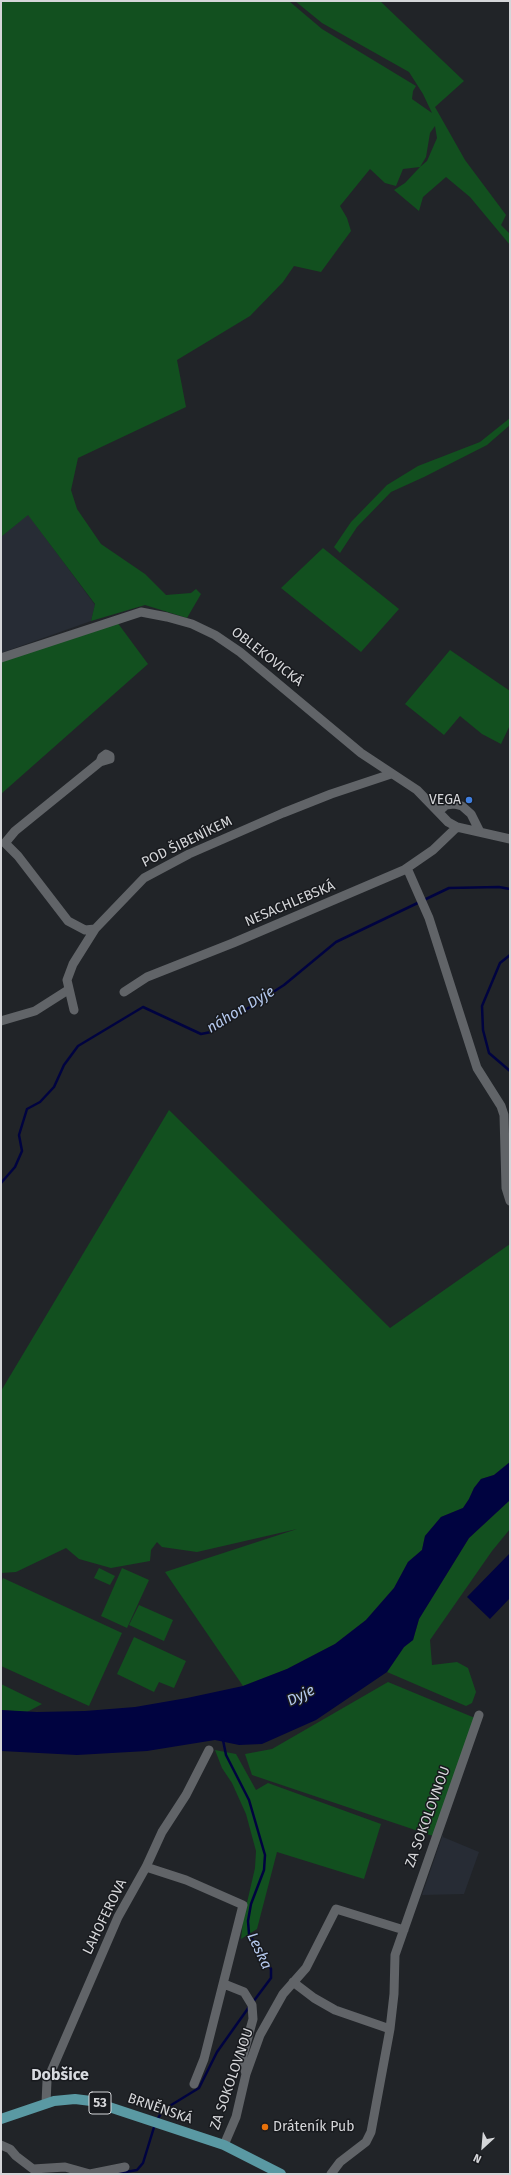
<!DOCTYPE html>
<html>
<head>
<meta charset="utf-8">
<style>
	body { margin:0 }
	#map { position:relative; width:511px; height:2175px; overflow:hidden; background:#212428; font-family:"Fira Sans",sans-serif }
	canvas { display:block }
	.frame { position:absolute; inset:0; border:2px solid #d5d6d9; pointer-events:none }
	.north { position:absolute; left:463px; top:2127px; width:40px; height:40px; -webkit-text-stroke:3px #181a1e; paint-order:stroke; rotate:206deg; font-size:11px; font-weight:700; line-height:16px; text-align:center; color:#d5d6d9 }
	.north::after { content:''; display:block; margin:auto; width:14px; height:18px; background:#d5d6d9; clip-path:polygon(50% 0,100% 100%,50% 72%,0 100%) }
</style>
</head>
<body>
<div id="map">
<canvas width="511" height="2175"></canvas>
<div class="frame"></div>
<div class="north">N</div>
</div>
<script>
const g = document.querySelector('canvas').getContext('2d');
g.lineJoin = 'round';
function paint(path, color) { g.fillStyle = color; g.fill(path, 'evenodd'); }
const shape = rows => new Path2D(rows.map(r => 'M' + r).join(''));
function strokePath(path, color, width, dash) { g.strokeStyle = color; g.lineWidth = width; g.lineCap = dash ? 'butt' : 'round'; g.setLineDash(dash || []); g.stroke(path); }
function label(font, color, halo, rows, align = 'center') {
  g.font = font + ' "Fira Sans",sans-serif'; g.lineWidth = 3; g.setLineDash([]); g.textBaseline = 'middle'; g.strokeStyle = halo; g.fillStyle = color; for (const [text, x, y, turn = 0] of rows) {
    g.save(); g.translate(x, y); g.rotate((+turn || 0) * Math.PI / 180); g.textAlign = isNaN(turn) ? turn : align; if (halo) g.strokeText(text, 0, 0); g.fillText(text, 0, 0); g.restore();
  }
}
paint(shape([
	[28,514,95,605,91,621,1,653,1,537],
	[443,1834,443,1837,479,1852,464,1894,422,1895]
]), '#272c35');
paint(shape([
	[1,1,289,1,322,29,416,86,413,91,412,99,432,113,423,94,409,72,322,23,295,1,380,1,464,81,435,107,465,160,506,215,501,225,510,234,510,245,470,197,446,177,423,197,419,211,394,190,405,183,420,167,403,169,396,186,385,183,370,169,340,206,347,218,351,231,321,272,294,266,283,282,250,316,177,360,186,407,78,458,71,490,77,509,101,544,145,574,166,595,191,593,196,589,201,594,187,618,145,605,91,621,95,604,28,515,1,537],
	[435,126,437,138,427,161,420,167,426,157,430,133],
	[510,418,510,425,487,445,424,477,391,492,357,527,340,553,334,547,351,522,387,485,418,466,480,442],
	[323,548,399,609,361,652,281,588],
	[117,622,148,664,1,794,1,662],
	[450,650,510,691,510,725,501,744,482,734,460,716,444,735,405,704],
	[169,1110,390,1328,510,1244,510,1462,494,1475,481,1479,474,1488,469,1499,463,1508,441,1517,425,1536,422,1550,408,1562,394,1588,366,1620,335,1644,287,1669,243,1686,165,1572,297,1529,197,1552,162,1547,157,1542,151,1550,150,1561,111,1568,79,1559,66,1548,16,1572,1,1573,1,1391],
	[510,1500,510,1529,492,1551,430,1640,432,1665,457,1662,468,1668,476,1692,472,1703,466,1706,387,1672,404,1647,413,1640,419,1619,469,1538],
	[99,1568,115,1576,110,1585,94,1578],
	[122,1568,149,1580,127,1628,101,1616],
	[3,1578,122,1633,89,1706,1,1666,1,1583],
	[139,1605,173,1620,164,1641,129,1625],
	[134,1637,186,1661,174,1688,159,1682,154,1692,117,1674],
	[388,1682,475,1718,433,1836,252,1775,245,1754,272,1749],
	[1,1684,42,1704,27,1712,1,1710],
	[215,1750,236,1754,256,1790,268,1783,381,1824,364,1879,277,1852,257,1929,241,1939,243,1920,255,1868,256,1851,246,1814,232,1783,222,1768]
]), '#12501f');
paint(shape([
	[510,1462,510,1500,469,1538,419,1619,413,1640,404,1647,387,1672,316,1720,262,1744,239,1745,215,1740,147,1751,77,1755,1,1751,1,1710,37,1712,85,1711,135,1707,187,1698,243,1686,287,1669,335,1644,366,1620,394,1588,408,1562,422,1550,425,1536,441,1517,463,1508,469,1499,474,1488,481,1479,494,1475],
	[510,1553,510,1598,490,1619,467,1597]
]), '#000340');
strokePath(shape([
	[510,955,500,963,482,1006,483,1030,489,1053,510,1071],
	[1,1183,15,1167,22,1151,19,1135,27,1109,40,1102,54,1087,64,1065,78,1046,143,1007,201,1034,211,1032,284,985,336,942,449,888,499,887,510,889],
	[223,1740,226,1755,249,1800,265,1855,264,1870,251,1904,248,1921,249,1934,271,1969,271,1978,253,2002],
	[157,2120,163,2110,199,2088,217,2052,249,2007],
	[114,2174,137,2170,143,2163,155,2124]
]), '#000340', 2.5);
strokePath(shape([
	[1,658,141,612,167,617,192,624,215,635,240,652,361,753,417,790,448,822,457,827,510,839],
	[439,811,446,805,454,804,462,806,471,814,480,832],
	[407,868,429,918,477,1068,501,1106,504,1115,506,1188,510,1201],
	[95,929,85,930,68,921,18,856,5,843,15,831,100,762,110,759,110,756,106,754,102,757,100,762],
	[124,992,147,977,233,943,404,870,433,850,457,827],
	[74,1010,67,980,73,964,95,929,144,878,189,854,283,813,331,794,391,774],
	[1,1021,35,1011,68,990],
	[146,1867,186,1880,243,1905,204,2059,194,2084],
	[293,1982,314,1998,335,2010,390,2029],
	[224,1984,244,1992,252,2005,253,2019,242,2059,246,2074],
	[46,2103,47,2081,118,1917,146,1867,162,1832,186,1795,209,1750],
	[1,2145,10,2149,16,2156,33,2169,65,2167,90,2174],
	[224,2145,236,2117,246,2074,260,2035,283,1994,306,1968,336,1909,404,1930],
	[90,2174,125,2167],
	[331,2174,340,2162,366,2142,371,2132,390,2029,394,1994,395,1955,479,1715]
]), '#616468', 9);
strokePath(shape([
	[1,2119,54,2101,75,2099,91,2101,224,2145,281,2174]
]), '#5a99a3', 10);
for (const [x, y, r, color] of [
	[469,800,4,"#3f7fe0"],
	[265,2127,4,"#e8710a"]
]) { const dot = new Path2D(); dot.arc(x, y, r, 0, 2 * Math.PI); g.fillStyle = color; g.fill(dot); strokePath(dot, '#181a1e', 1.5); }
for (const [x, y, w] of [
	[100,2103,22]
]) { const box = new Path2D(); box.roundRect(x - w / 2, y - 11, w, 22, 3); g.fillStyle = '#181a1e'; g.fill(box); strokePath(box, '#d5d6d9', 1); }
label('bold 13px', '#d5d6d9', null, [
	["53",100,2103]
]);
label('14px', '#d5d6d9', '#181a1e', [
	["OBLEKOVICKÁ",267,657,38],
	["POD ŠIBENÍKEM",187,842,-26],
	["NESACHLEBSKÁ",290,904,-23],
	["ZA SOKOLOVNOU",428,1817,-70],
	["LAHOFEROVA",105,1917,-64],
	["ZA SOKOLOVNOU",232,2079,-71],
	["BRNĚNSKÁ",160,2109,19]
]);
label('14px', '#d5d6d9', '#181a1e', [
	["VEGA",461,800],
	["Dráteník Pub",273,2127,"left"]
], 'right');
label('italic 15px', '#b5c9ee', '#181a1e', [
	["náhon Dyje",241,1010,-31],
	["Dyje",301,1696,-26],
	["Leska",259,1951,65]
]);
label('bold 16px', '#d7dadf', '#181a1e', [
	["Dobšice",60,2076]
]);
</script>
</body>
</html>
